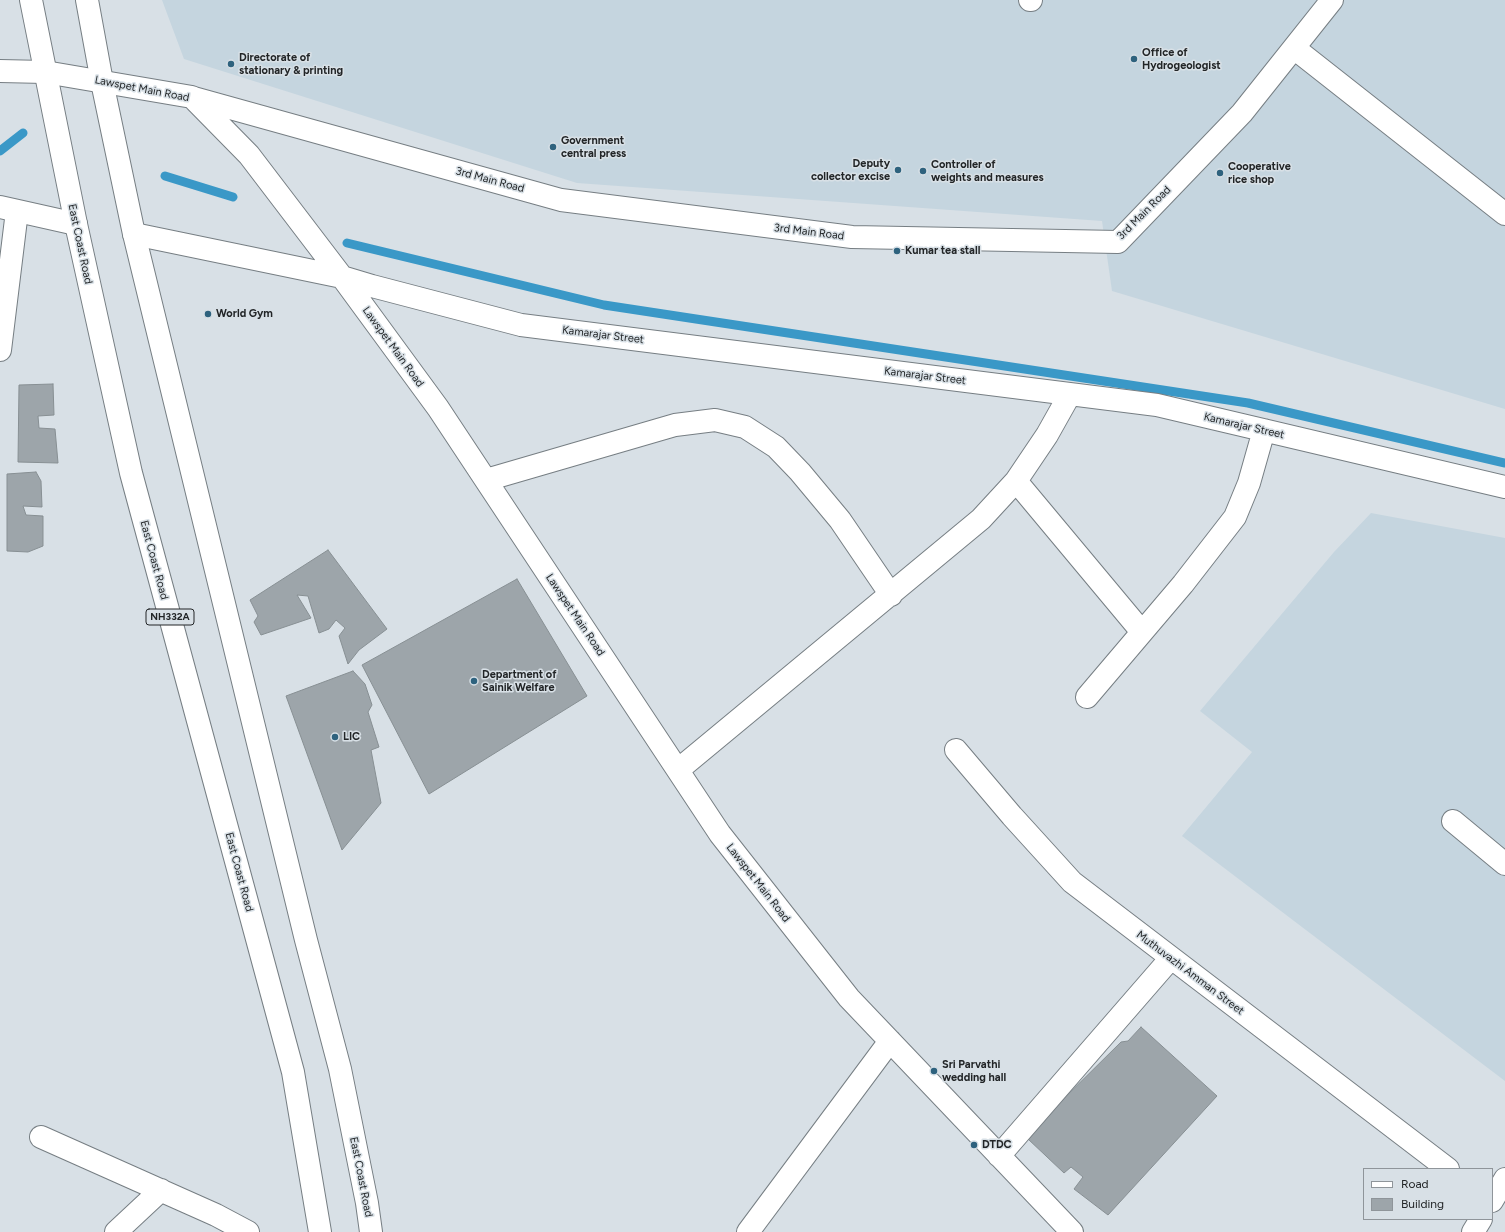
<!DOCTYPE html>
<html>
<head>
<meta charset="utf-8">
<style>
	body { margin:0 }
	#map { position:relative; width:1505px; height:1232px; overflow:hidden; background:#d8e0e6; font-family:Figtree,sans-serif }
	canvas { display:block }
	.legend { position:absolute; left:1363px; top:1168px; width:130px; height:52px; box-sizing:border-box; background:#d8e0e6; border:1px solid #8f959a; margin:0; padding:5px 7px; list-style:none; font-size:12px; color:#222527 }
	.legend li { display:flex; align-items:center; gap:8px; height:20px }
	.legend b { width:20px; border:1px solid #8f959a }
</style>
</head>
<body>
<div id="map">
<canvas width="1505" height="1232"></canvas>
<ul class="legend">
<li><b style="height:5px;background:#fff"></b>Road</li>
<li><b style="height:11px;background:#9da5aa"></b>Building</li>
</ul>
</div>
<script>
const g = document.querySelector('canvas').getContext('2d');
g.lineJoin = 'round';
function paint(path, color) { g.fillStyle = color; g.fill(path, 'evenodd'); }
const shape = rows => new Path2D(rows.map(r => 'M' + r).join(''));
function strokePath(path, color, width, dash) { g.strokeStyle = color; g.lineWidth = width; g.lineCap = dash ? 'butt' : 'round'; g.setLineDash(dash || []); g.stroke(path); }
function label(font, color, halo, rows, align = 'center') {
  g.font = font + ' Figtree,sans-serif'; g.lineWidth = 3; g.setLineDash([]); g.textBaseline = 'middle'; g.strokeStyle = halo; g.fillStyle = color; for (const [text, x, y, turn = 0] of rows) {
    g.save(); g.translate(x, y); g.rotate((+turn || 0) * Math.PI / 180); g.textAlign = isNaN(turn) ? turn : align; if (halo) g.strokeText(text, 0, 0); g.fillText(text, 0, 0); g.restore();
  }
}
paint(shape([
	[162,0,1505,0,1505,409,1112,291,1102,221,577,183,184,59],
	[1371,513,1505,538,1505,1081,1182,836,1252,752,1200,711,1334,552]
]), '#c5d5df');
strokePath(shape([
	[0,151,23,133],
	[165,176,233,197],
	[347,243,604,305,1248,403,1505,463]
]), '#3a98c7', 9);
const building = shape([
	[53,384,54,415,38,416,39,428,55,429,58,463,18,462,19,385,53,384],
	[36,472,41,481,42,507,23,506,26,515,43,516,43,546,28,552,7,551,7,474,36,472],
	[328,550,387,629,359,650,348,664,339,636,345,628,336,620,329,629,319,633,308,596,297,595,311,618,261,635,254,622,258,616,250,600,328,550],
	[517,579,587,696,429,794,362,665,517,579],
	[353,671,365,684,372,705,368,712,379,747,371,750,381,803,342,850,286,696,353,671],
	[1141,1027,1217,1096,1108,1215,1074,1189,1083,1177,1071,1167,1064,1173,1028,1139,1039,1123,1121,1042,1128,1041,1141,1027]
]);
paint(building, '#9da5aa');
strokePath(building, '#878f93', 1);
const minor = shape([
	[1030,0,1031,0],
	[1294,48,1505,214],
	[0,71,45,72,192,97,249,155,342,277,438,408,720,834,849,998,1072,1232],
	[194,98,561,200,852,237,1118,242,1242,113,1332,0],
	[0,207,76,224],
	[134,234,342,277,372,286,521,325,1157,405,1505,487],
	[0,350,17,211],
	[486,480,675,425,715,420,745,427,776,447,800,472,840,520,891,595],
	[1016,481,1142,632],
	[1087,697,1183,584,1235,517,1249,483,1264,430],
	[956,750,1012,816,1072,882,1448,1169],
	[678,770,981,519,1016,481,1047,435,1070,394],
	[1453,821,1505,864],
	[41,1137,216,1215,248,1232],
	[999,1156,1171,958],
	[1492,1201,1505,1179],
	[116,1232,161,1190],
	[748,1232,890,1041],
	[1473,1232,1481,1219]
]);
const highway = shape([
	[31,0,76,224,131,473,293,1072,320,1232],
	[87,0,102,82,134,234,306,940,340,1069,367,1203,371,1232]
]);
strokePath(minor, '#767e83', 24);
strokePath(highway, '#767e83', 24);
strokePath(minor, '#fff', 22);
strokePath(highway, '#fff', 22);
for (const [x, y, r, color] of [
	[1134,59,4,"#2e627e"],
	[231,64,4,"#2e627e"],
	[553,147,4,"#2e627e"],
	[898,170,4,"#2e627e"],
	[923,171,4,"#2e627e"],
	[1220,173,4,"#2e627e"],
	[897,251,4,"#2e627e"],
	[208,314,4,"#2e627e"],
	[474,681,4,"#2e627e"],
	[335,737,4,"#2e627e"],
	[934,1071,4,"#2e627e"],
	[974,1145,4,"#2e627e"]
]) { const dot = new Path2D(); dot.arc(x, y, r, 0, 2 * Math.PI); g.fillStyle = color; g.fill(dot); strokePath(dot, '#d8e0e6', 1.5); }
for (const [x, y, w] of [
	[170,617,48]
]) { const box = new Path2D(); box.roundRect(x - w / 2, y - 8, w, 16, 3); g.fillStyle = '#d8e0e6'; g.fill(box); strokePath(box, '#222527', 1); }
label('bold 10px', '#222527', null, [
	["NH332A",170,617]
]);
label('bold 11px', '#222527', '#d8e0e6', [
	["Office of",1142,53],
	["Hydrogeologist",1142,66],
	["Directorate of",239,58],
	["stationary & printing",239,71],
	["Government",561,141],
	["central press",561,154],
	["Deputy",890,164,"right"],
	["collector excise",890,177,"right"],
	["Controller of",931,165],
	["weights and measures",931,178],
	["Cooperative",1228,167],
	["rice shop",1228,180],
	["Kumar tea stall",905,251],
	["World Gym",216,314],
	["Department of",482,675],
	["Sainik Welfare",482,688],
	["LIC",343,737],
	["Sri Parvathi",942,1065],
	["wedding hall",942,1078],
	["DTDC",982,1145]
], 'left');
label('11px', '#222527', '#d8e0e6', [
	["Lawspet Main Road",142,89,11],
	["3rd Main Road",490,180,15],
	["3rd Main Road",1144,213,-45],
	["3rd Main Road",809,232,7],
	["East Coast Road",80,244,78],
	["Kamarajar Street",603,335,7],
	["Lawspet Main Road",393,347,54],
	["Kamarajar Street",925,376,7],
	["Kamarajar Street",1244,426,13],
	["East Coast Road",154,560,75],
	["Lawspet Main Road",575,615,56],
	["East Coast Road",239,872,75],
	["Lawspet Main Road",758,883,52],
	["Muthuvazhi Amman Street",1190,973,37],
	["East Coast Road",361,1177,79]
]);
</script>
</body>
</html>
